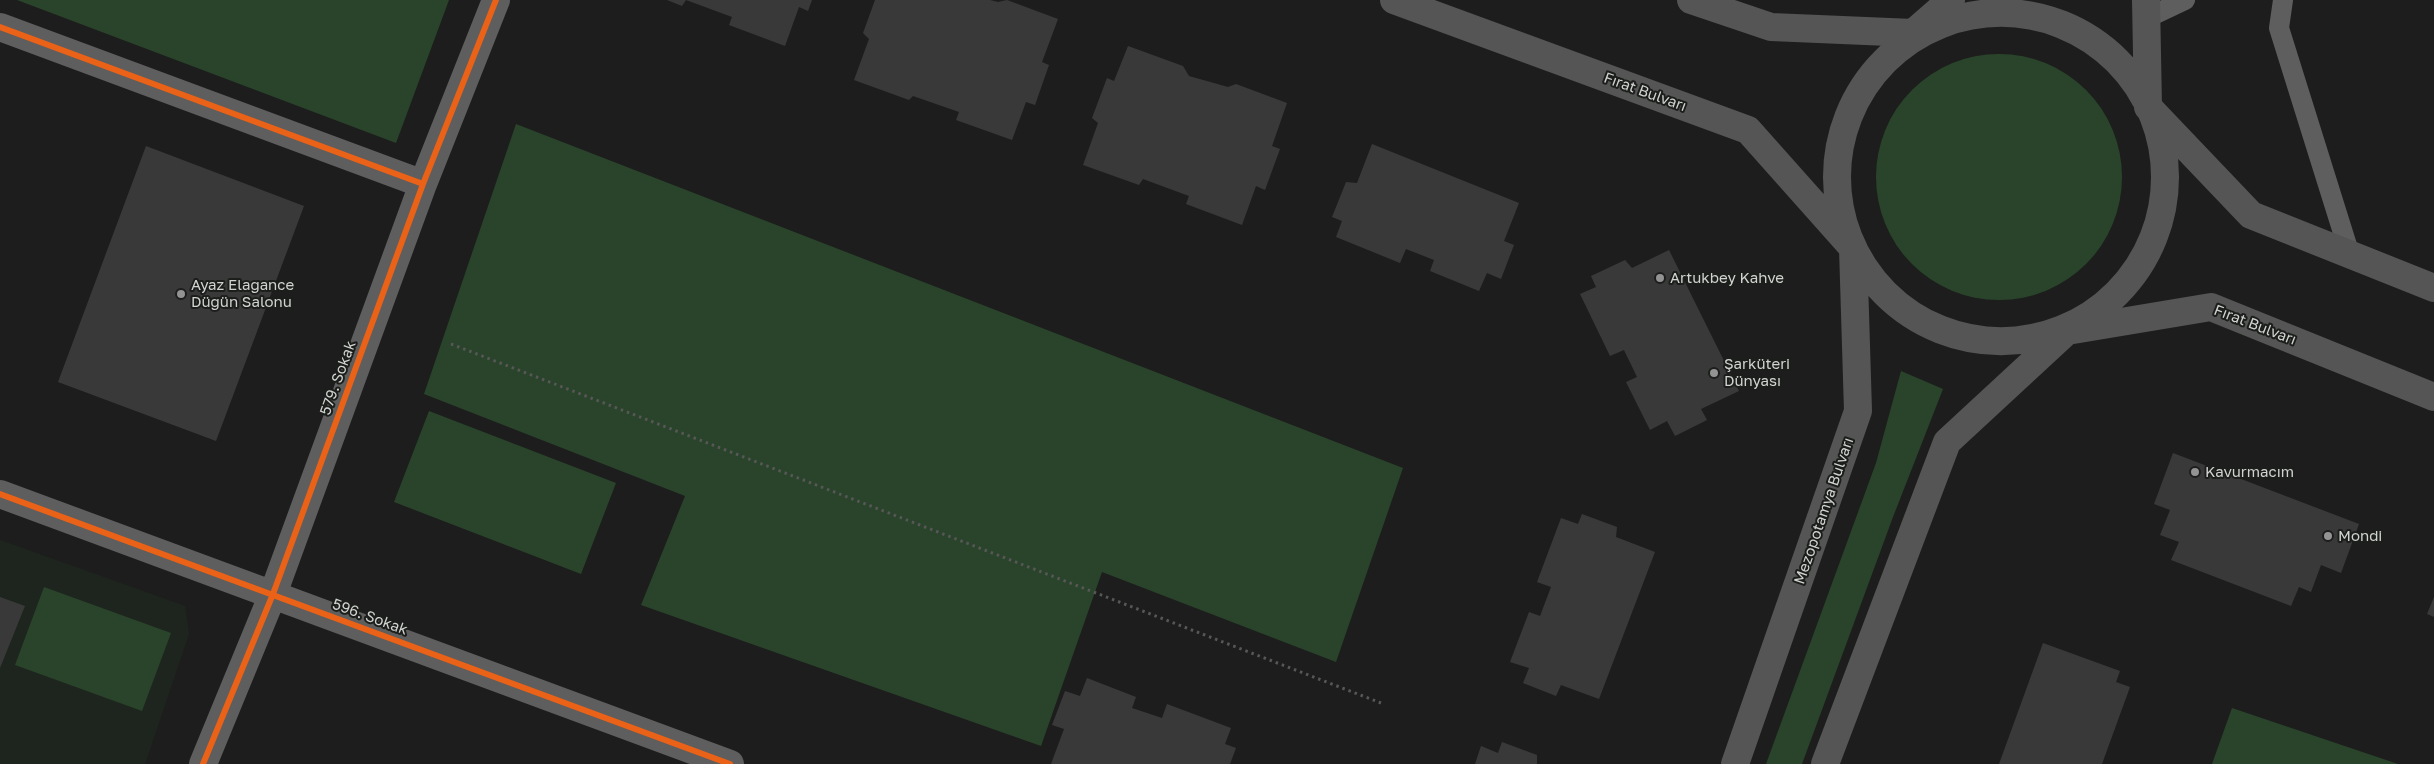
<!DOCTYPE html>
<html>
<head>
<meta charset="utf-8">
<style>
	body { margin:0 }
	canvas { display:block; background:#1c1d1c }
</style>
</head>
<body>
<canvas width="2434" height="764"></canvas>
<script>
const g = document.querySelector('canvas').getContext('2d');
g.lineJoin = 'round';
function paint(path, color) { g.fillStyle = color; g.fill(path, 'evenodd'); }
const shape = rows => new Path2D(rows.map(r => 'M' + r).join(''));
function strokePath(path, color, width, dash) { g.strokeStyle = color; g.lineWidth = width; g.lineCap = dash ? 'butt' : 'round'; g.setLineDash(dash || []); g.stroke(path); }
function label(font, color, halo, rows, align = 'center') {
  g.font = font + ' "Golos Text",sans-serif'; g.lineWidth = 4; g.setLineDash([]); g.textBaseline = 'middle'; g.strokeStyle = halo; g.fillStyle = color; for (const [text, x, y, turn = 0] of rows) {
    g.save(); g.translate(x, y); g.rotate((+turn || 0) * Math.PI / 180); g.textAlign = isNaN(turn) ? turn : align; if (halo) g.strokeText(text, 0, 0); g.fillText(text, 0, 0); g.restore();
  }
}
paint(shape([
	[0,540,185,606,189,634,145,764,0,764]
]), '#1e251e');
paint(shape([
	[17,0,449,0,396,143],
	'1876 177a123 123 0 1 1 246 0a123 123 0 1 1-246 0Z',
	[516,124,1403,468,1336,662,1102,572,1041,746,641,605,685,496,424,394],
	[1901,371,1943,389,1893,517,1802,764,1766,764,1876,463],
	[429,411,616,483,581,574,394,502],
	[44,587,171,633,142,711,15,665],
	[2232,708,2398,764,2212,764]
]), '#29442a');
paint(shape([
	[667,0,812,0,808,11,799,7,785,46,729,25,732,17,686,0,682,6],
	[875,0,990,0,998,2,1007,0,1058,19,1042,62,1049,65,1035,105,1026,102,1012,140,956,120,959,112,913,96,909,100,854,80,869,39,863,33],
	[1128,46,1183,66,1189,76,1228,87,1236,84,1287,103,1272,146,1280,149,1265,190,1256,186,1242,225,1186,204,1189,196,1143,179,1139,185,1083,165,1098,123,1092,118,1107,78,1114,81],
	[1372,144,1519,203,1504,241,1514,245,1501,279,1487,273,1479,291,1430,271,1434,260,1406,249,1400,263,1336,237,1342,221,1332,217,1346,182,1357,183],
	[146,146,304,206,216,441,58,382],
	[1669,250,1739,391,1701,409,1707,420,1675,436,1667,421,1650,430,1626,382,1637,377,1624,350,1610,356,1580,294,1596,287,1591,276,1625,260,1632,268],
	[2173,453,2359,524,2341,573,2321,565,2311,592,2299,587,2291,606,2171,560,2179,542,2160,535,2170,510,2154,504],
	[1582,514,1617,527,1616,537,1655,552,1599,699,1561,685,1556,696,1523,683,1529,668,1510,662,1529,612,1540,616,1551,587,1537,582,1561,518,1578,524],
	[0,597,25,606,0,668],
	[2434,597,2434,617,2427,614],
	[2043,643,2120,671,2116,682,2130,687,2102,764,1999,764],
	[1087,678,1136,697,1132,708,1162,718,1167,704,1231,728,1225,744,1236,748,1230,764,1051,764,1064,729,1052,725,1065,691,1080,696],
	[1502,742,1537,755,1537,764,1475,764,1481,746,1498,753]
]), '#393939');
strokePath(shape([
	[451,344,1381,703]
]), '#575757', 3, [2.5, 4]);
strokePath(shape([
	[2283,0,2279,28,2350,255],
	[2147,18,2185,0]
]), '#5d5e5d', 20);
strokePath(shape([
	[0,27,423,184],
	[0,494,730,764],
	[203,764,273,594,423,184,496,0]
]), '#5d5e5d', 28);
strokePath(shape([
	[1394,0,1748,130,1853,248,1858,411,1735,764],
	[1691,0,1771,27,1913,33,1951,0],
	[2146,0,2148,107,2251,215,2434,288],
	'1837 177a164 164 0 1 1 328 0a164 164 0 1 1-328 0Z',
	[1825,764,1947,442,2067,331,2211,307,2434,397]
]), '#545554', 28);
strokePath(shape([
	[0,27,423,184],
	[0,494,730,764],
	[203,764,273,594,423,184,496,0]
]), '#ea6118', 6);
for (const [x, y, r, color] of [
	[1660,278,5,"#929392"],
	[181,294,5,"#929392"],
	[1714,373,5,"#929392"],
	[2195,472,5,"#929392"],
	[2328,536,5,"#929392"]
]) { const dot = new Path2D(); dot.arc(x, y, r, 0, 2 * Math.PI); g.fillStyle = color; g.fill(dot); strokePath(dot, '#1b1e1b', 2); }
label('15px', '#d1d3d1', '#1b1e1b', [
	["Fırat Bulvarı",1645,92,20],
	["Fırat Bulvarı",2255,325,21],
	["579. Sokak",338,378,-70],
	["Mezopotamya Bulvarı",1824,511,-71],
	["596. Sokak",370,617,20]
]);
label('15px', '#d1d3d1', '#1b1e1b', [
	["Artukbey Kahve",1670,278],
	["Ayaz Elagance",191,285],
	["Düğün Salonu",191,302],
	["Şarküteri",1724,364],
	["Dünyası",1724,381],
	["Kavurmacım",2205,472],
	["Mondi",2338,536]
], 'left');
</script>
</body>
</html>
